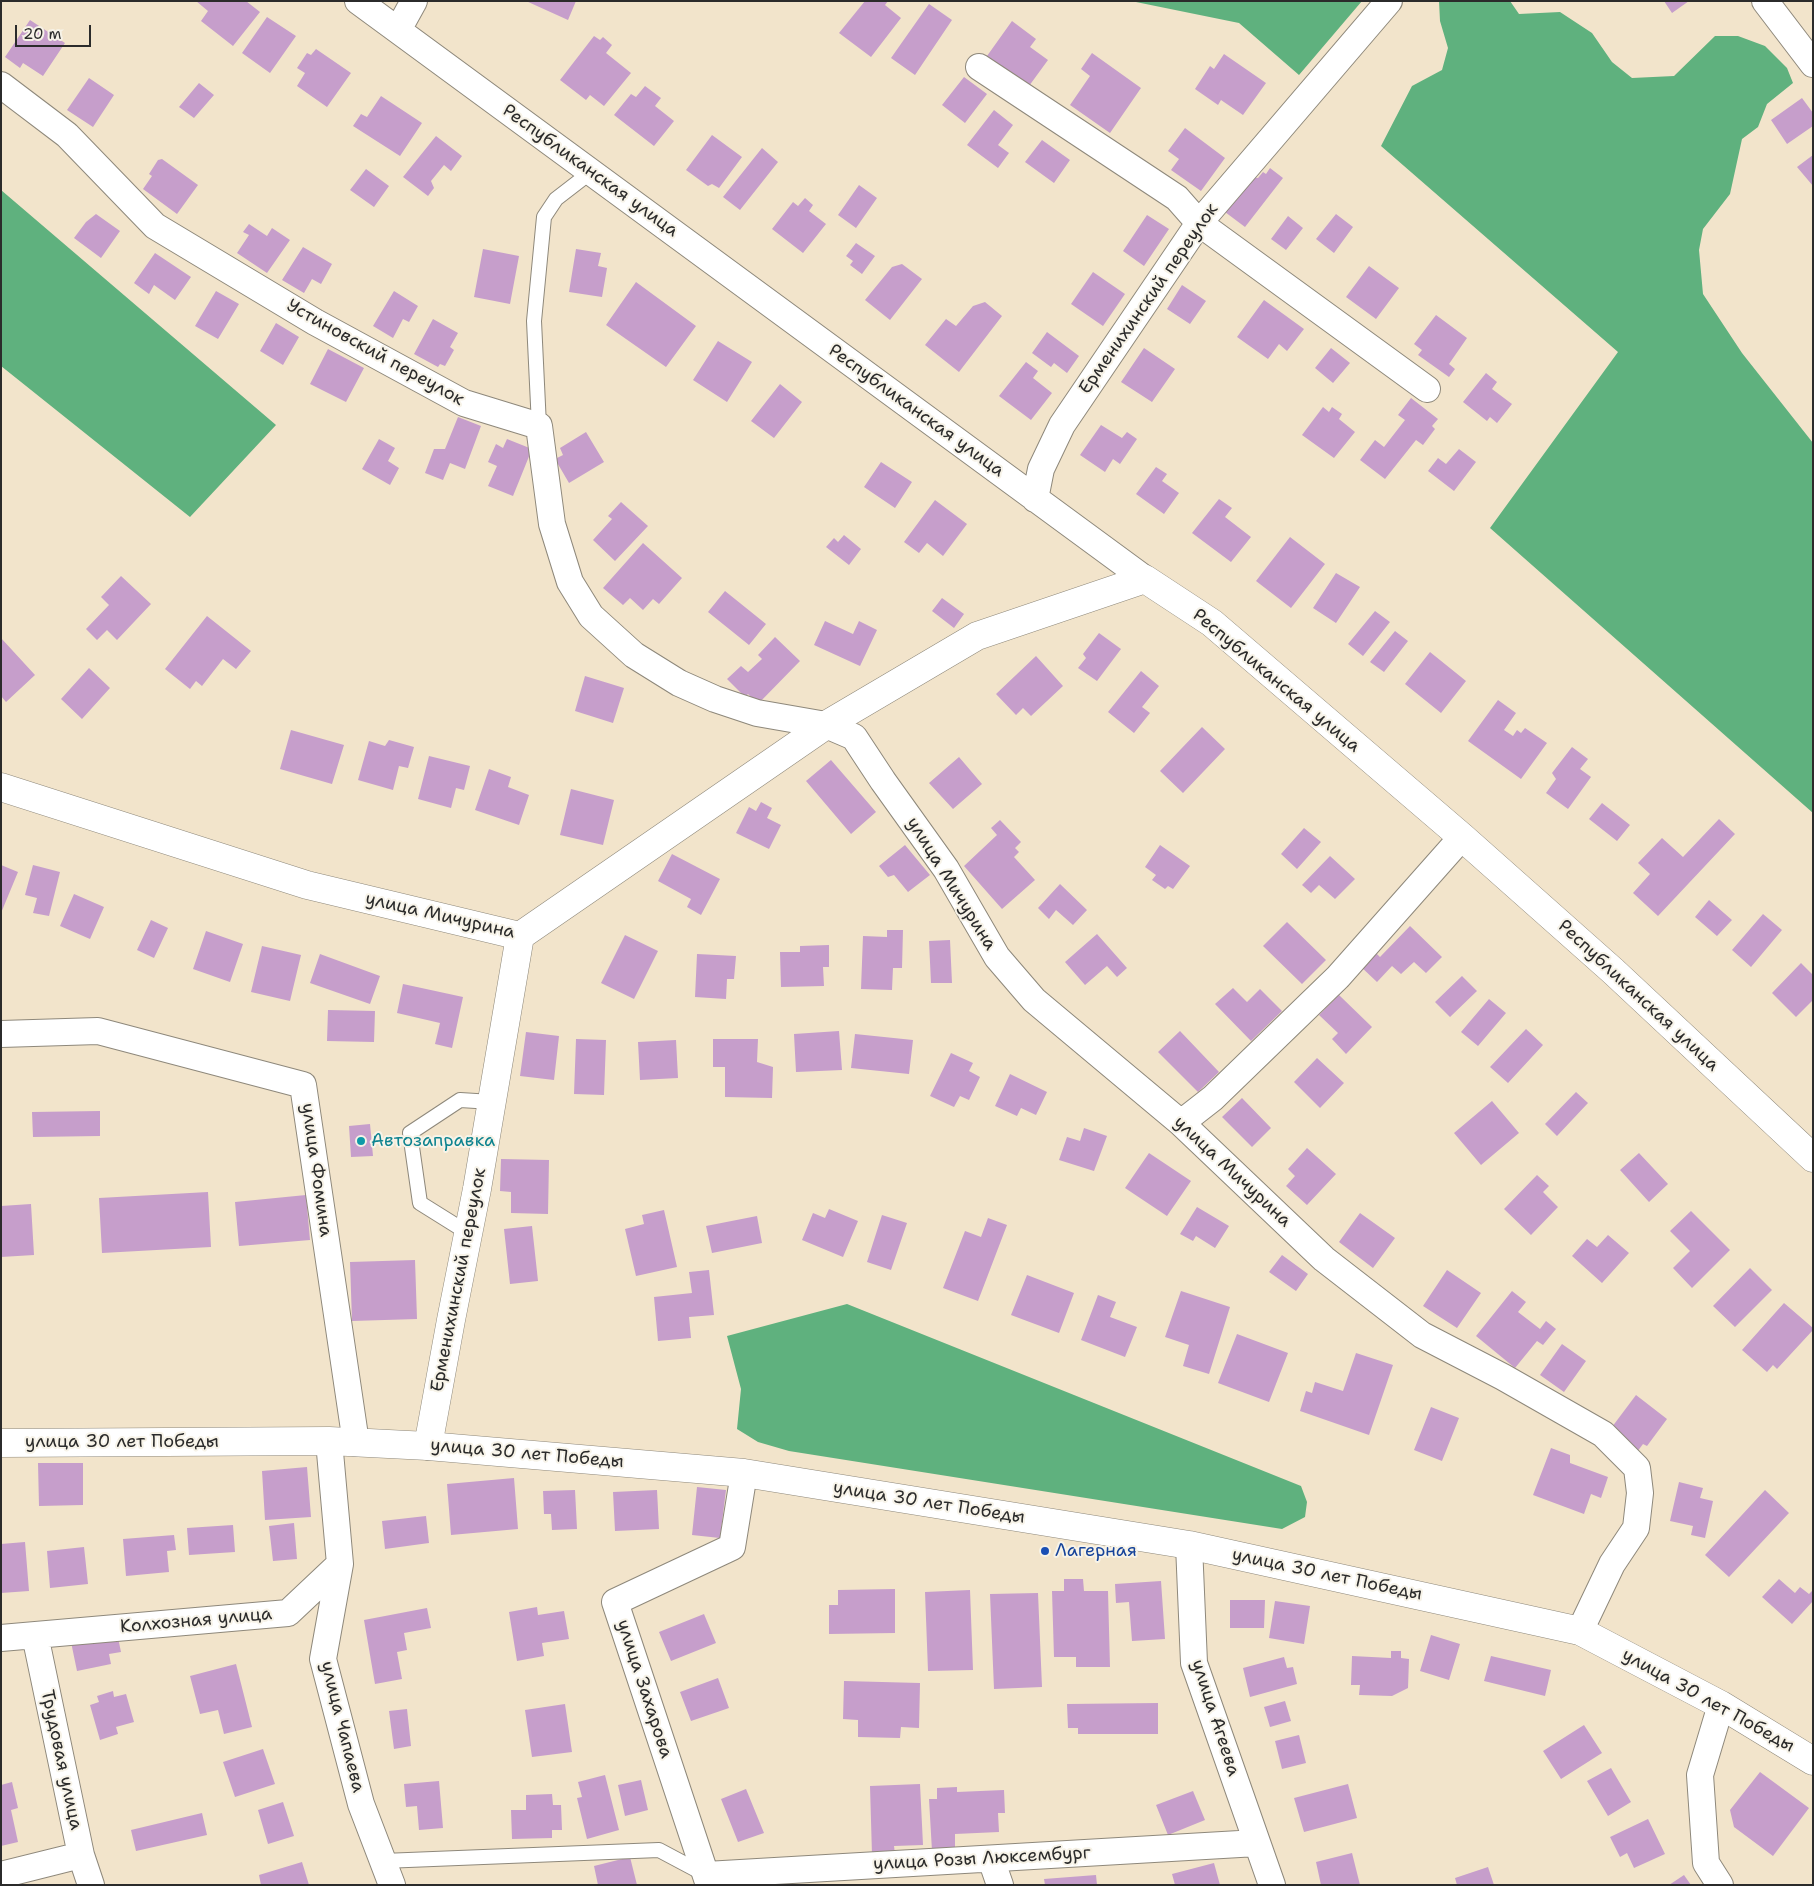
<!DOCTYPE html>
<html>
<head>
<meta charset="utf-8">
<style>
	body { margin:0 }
	#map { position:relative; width:1814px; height:1886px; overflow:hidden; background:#f2e4cb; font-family:"Shantell Sans",sans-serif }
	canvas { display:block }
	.frame { position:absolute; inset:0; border:2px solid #2b2b2b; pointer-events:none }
	.scale { position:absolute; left:15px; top:25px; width:76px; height:22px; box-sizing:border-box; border:2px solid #2b2b2b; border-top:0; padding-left:6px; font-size:15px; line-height:18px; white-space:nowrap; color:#2b2b2b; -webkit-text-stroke:4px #f7f3e8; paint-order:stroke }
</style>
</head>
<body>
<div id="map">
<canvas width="1814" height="1886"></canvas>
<div class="frame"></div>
<div class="scale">20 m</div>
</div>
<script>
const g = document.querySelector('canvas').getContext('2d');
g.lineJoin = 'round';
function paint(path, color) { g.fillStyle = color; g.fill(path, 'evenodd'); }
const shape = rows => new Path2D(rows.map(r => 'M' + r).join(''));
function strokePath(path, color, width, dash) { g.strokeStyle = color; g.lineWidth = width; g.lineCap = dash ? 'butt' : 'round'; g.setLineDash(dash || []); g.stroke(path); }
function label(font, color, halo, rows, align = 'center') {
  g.font = font + ' "Shantell Sans",sans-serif'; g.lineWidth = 4; g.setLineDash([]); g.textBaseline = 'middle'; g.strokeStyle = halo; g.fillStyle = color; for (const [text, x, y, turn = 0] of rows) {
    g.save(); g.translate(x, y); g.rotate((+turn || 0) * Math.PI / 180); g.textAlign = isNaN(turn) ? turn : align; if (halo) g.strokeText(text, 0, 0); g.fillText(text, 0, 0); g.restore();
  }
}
paint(shape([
	[1131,1,1362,1,1299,75,1239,23],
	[1439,1,1510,1,1519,14,1560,12,1592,33,1612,62,1632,78,1674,76,1715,36,1738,36,1765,46,1787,68,1793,83,1767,104,1758,127,1742,139,1730,194,1703,229,1699,250,1703,294,1742,353,1813,443,1813,813,1490,528,1618,352,1381,146,1412,86,1442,70,1448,48,1440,21],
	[1,190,276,425,190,517,1,366],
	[847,1304,1301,1486,1307,1502,1305,1517,1282,1529,789,1451,758,1442,737,1429,741,1389,727,1336]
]), '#5fb17e');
paint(shape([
	[196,1,246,1,260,12,233,46,201,21,208,11],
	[526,1,576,1,568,20],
	[865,1,888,1,885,5,901,18,871,57,839,33],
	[1664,1,1689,1,1672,13],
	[929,4,952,20,915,75,891,58],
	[267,17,296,36,270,73,242,53],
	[30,20,65,43,43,76,23,63,20,68,5,57],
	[1012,21,1036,39,1030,47,1048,60,1029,86,987,56],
	[594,36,600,40,603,37,612,45,606,53,631,73,604,106,590,95,586,100,560,80],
	[316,49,351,73,327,107,297,86,305,73,297,68,307,53,311,55],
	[1092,53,1141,88,1110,133,1070,105,1090,76,1081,69],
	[1224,54,1266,83,1243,115,1221,100,1218,105,1195,89,1210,66,1214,69],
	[964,77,987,94,965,123,942,105],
	[89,78,114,95,93,127,67,110],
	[199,83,214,95,194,118,179,107],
	[645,86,661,98,655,106,674,121,654,146,614,115,631,94,636,97],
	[381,96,422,123,400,156,353,126,361,114,367,117],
	[1802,98,1813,113,1813,126,1787,144,1771,120],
	[994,110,1013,125,998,145,1009,153,998,168,967,145],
	[1185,128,1225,158,1201,191,1171,170,1179,159,1168,151],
	[712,135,742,157,719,188,712,184,708,186,686,170],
	[436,136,462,156,451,171,444,165,431,181,434,188,428,196,403,177],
	[1042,140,1070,160,1054,183,1025,162],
	[762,148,778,162,740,210,723,197],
	[1813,155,1813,186,1797,167],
	[162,159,198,185,177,214,143,189,152,176,149,174,158,160],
	[1270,168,1283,178,1245,227,1225,212,1252,177,1258,178,1263,172,1266,174],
	[366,169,389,186,374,207,350,190],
	[859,185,877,198,856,228,838,215],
	[805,198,813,205,809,211,826,224,803,253,772,229,793,202,798,206],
	[96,214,120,231,101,258,74,238,86,222],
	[1336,214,1353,227,1334,253,1316,239],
	[1147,215,1169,229,1144,266,1123,251],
	[1288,216,1303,228,1286,250,1271,239],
	[249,224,267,236,272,228,290,240,267,273,237,253,249,235,243,232],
	[856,243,875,256,862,274,850,265,853,261,846,256],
	[303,247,332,264,321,284,312,279,304,293,282,280],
	[483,249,519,256,510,304,474,297],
	[576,249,601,253,598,266,607,268,602,297,569,292],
	[155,253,191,277,175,300,154,285,149,294,134,283],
	[902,264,922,279,890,320,865,300,892,267],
	[1369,266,1399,288,1376,319,1346,297],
	[1093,272,1125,294,1103,326,1071,304],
	[636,282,696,326,666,367,606,325],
	[1182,285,1206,301,1190,324,1167,309],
	[216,291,239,304,218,339,195,326],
	[394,291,418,306,409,322,403,319,393,338,373,326],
	[1264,300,1304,329,1287,351,1279,344,1268,359,1237,337],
	[985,302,1002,316,959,372,925,345,946,319,956,326,973,306],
	[1436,315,1467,338,1449,364,1455,369,1449,377,1418,355,1422,350,1414,344],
	[433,319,458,333,450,347,454,350,445,366,440,364,438,367,414,354],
	[276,323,299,337,283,365,260,351],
	[1047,332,1079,356,1067,373,1054,363,1051,367,1032,353],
	[718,341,752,362,727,402,693,380],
	[1144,348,1175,369,1152,402,1121,382],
	[1331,348,1350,363,1333,383,1315,368],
	[328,349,364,368,346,402,310,384],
	[1026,362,1038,371,1033,378,1052,393,1031,420,999,396],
	[1486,373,1497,382,1492,389,1512,404,1497,423,1490,417,1487,421,1463,402],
	[780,384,802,402,774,438,751,421],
	[1411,398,1438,419,1432,426,1435,429,1423,445,1416,440,1385,479,1360,460,1375,440,1384,447,1405,420,1398,415],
	[1323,407,1329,412,1332,407,1342,414,1339,419,1355,432,1334,458,1302,435],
	[458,417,481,426,465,469,450,463,443,480,425,473,434,449,445,449],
	[1101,425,1122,438,1127,432,1137,439,1120,464,1113,459,1105,472,1080,455],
	[586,432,604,462,569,483,555,459,563,455,560,448],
	[379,439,395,448,388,461,399,468,390,485,362,469],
	[507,439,532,449,513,496,488,486,497,466,488,462,496,444,503,448],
	[1459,449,1476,462,1454,491,1428,471,1438,458,1446,464],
	[881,462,912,482,895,508,864,487],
	[1156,467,1167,474,1162,481,1179,493,1164,514,1136,494],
	[1219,499,1232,508,1225,517,1251,537,1231,562,1192,533],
	[935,500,967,524,943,556,927,543,919,553,904,542],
	[621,502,648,526,615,561,593,540,612,519,608,516],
	[844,535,861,549,849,565,826,547,834,538,838,542],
	[1290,537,1325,564,1291,608,1256,581],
	[643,543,682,578,659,604,653,599,643,610,630,598,623,605,603,588],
	[1336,573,1360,587,1336,623,1313,608],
	[121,576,151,604,117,640,107,630,97,640,86,629,109,605,101,597],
	[725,591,766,624,749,645,708,612],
	[942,598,964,614,954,628,932,611],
	[1375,611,1390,622,1363,656,1348,644],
	[207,616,251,651,236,669,223,659,202,686,196,681,190,689,165,669],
	[825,621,853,634,859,621,877,630,860,666,814,645],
	[1395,631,1408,641,1384,672,1370,662],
	[1099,633,1121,649,1097,681,1078,668,1086,658,1083,654],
	[775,637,800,661,758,704,748,694,745,697,727,679,741,666,748,672,762,659,758,655],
	[1,638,35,675,6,702,1,696],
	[1430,652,1466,681,1441,713,1405,684],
	[1036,656,1063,686,1031,716,1023,708,1016,715,996,694],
	[89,668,110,688,82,719,61,699],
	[1141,671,1159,686,1142,707,1150,713,1134,733,1108,712],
	[585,676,624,688,613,723,575,711],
	[1498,700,1516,713,1504,730,1513,736,1517,730,1521,733,1525,728,1547,743,1521,779,1468,741],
	[1202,727,1225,749,1183,793,1160,771],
	[291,730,344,745,332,784,280,769],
	[389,740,414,747,408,768,399,766,393,790,358,780,369,741,385,746],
	[1572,747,1588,759,1580,769,1591,777,1568,809,1546,793,1556,779,1552,773],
	[429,756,470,766,464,790,456,788,451,808,418,799],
	[959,757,982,784,953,809,929,783],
	[831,760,876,812,851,834,806,781],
	[489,769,511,777,508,787,529,795,519,825,475,810],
	[571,789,614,800,603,845,560,835],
	[761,802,772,808,767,818,781,825,769,849,736,833,749,807,756,811],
	[1602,803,1630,825,1617,841,1589,819],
	[1719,819,1735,834,1658,916,1633,893,1650,874,1638,863,1662,838,1683,857],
	[1000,820,1021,842,1015,848,1019,852,1014,857,1035,880,1002,909,964,866,997,835,991,828],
	[1304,828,1321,842,1297,869,1281,854],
	[905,845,930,875,908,892,894,875,888,877,879,866],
	[1160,845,1190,866,1173,889,1168,886,1165,889,1152,880,1156,875,1145,867],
	[672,854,720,879,701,915,687,907,691,899,658,881],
	[1330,856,1355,879,1335,899,1319,885,1311,893,1302,885],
	[1,865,18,872,1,913],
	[33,865,60,872,49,916,33,913,37,898,25,895],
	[1060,884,1087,910,1073,925,1056,910,1049,919,1038,908],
	[74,894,104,907,90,939,60,926],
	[1709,900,1732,920,1717,936,1695,917],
	[1763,914,1782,930,1751,967,1732,950],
	[151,920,168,928,154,958,137,950],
	[1287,922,1326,960,1302,984,1263,946],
	[1410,926,1442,957,1426,973,1414,962,1401,974,1392,966,1377,982,1359,965,1373,950,1380,957],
	[887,930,903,930,902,968,893,968,892,990,861,989,863,936,887,937],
	[206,931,243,944,230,982,193,969],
	[1097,934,1127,968,1117,977,1107,966,1085,985,1065,962],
	[625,935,658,951,634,999,601,983],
	[950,940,952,983,931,983,929,941],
	[829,945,829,967,823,967,824,986,781,987,780,952,800,952,800,946],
	[262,946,301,955,290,1001,251,992],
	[320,954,380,976,370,1004,310,983],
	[697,954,736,956,734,979,727,979,726,999,695,997],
	[1801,963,1813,975,1813,1000,1796,1017,1772,993],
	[1462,976,1477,991,1450,1017,1435,1002],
	[403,984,463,997,452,1048,435,1044,440,1023,397,1013],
	[1233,988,1247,1002,1260,989,1282,1011,1251,1041,1215,1004],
	[1339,995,1372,1027,1346,1054,1332,1039,1338,1033,1319,1015],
	[1489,999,1506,1013,1478,1046,1461,1032],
	[328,1010,375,1011,374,1042,327,1041],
	[1526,1029,1543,1045,1508,1083,1490,1067],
	[839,1031,842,1070,796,1072,794,1034],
	[1180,1031,1219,1072,1198,1092,1158,1052],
	[526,1032,559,1036,554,1080,520,1076],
	[855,1034,913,1040,909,1074,851,1068],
	[576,1039,606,1040,604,1095,574,1094],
	[713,1039,758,1039,757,1062,773,1067,772,1098,725,1097,725,1067,713,1067],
	[676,1040,678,1078,640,1080,638,1042],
	[951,1053,973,1063,969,1071,980,1077,969,1100,960,1096,954,1107,930,1096],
	[1317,1058,1344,1083,1320,1108,1294,1082],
	[1010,1074,1047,1092,1036,1115,1021,1108,1017,1116,995,1106],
	[1576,1092,1588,1103,1557,1136,1545,1124],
	[1242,1098,1271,1128,1252,1147,1222,1117],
	[1492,1101,1519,1133,1481,1165,1454,1133],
	[100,1111,100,1136,33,1137,32,1112],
	[370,1124,373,1156,351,1157,349,1126],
	[1084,1128,1107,1136,1094,1171,1059,1160,1067,1137,1080,1141],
	[1307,1148,1336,1174,1307,1205,1286,1186,1295,1176,1288,1169],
	[1149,1153,1191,1181,1167,1216,1125,1188],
	[1639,1153,1668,1184,1649,1202,1620,1170],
	[501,1159,549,1160,548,1214,511,1213,511,1192,500,1191],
	[1537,1175,1549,1186,1543,1192,1558,1207,1531,1235,1504,1209],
	[208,1192,211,1247,102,1253,99,1198],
	[306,1195,310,1240,239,1246,235,1202],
	[31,1204,34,1255,1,1257,1,1206],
	[1197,1207,1229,1226,1215,1248,1196,1236,1193,1241,1180,1234],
	[829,1209,858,1221,843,1257,802,1240,813,1213,825,1218],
	[664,1210,677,1267,636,1276,625,1229,644,1224,642,1215],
	[1691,1211,1730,1250,1692,1288,1673,1268,1690,1251,1670,1231],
	[1360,1213,1395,1238,1373,1268,1339,1242],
	[882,1215,907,1223,891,1270,867,1262],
	[757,1216,762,1243,712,1253,706,1226],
	[988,1218,1007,1225,978,1301,943,1288,965,1231,981,1237],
	[532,1226,538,1281,510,1284,504,1229],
	[1608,1235,1629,1253,1602,1283,1572,1256,1587,1239,1597,1247],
	[1282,1255,1308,1274,1296,1291,1269,1272],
	[415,1260,417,1319,352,1321,350,1262],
	[1750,1268,1772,1290,1735,1327,1713,1306],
	[709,1270,714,1315,689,1317,691,1338,658,1341,654,1297,692,1293,689,1272],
	[1447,1270,1481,1293,1457,1328,1423,1306],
	[1027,1275,1074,1293,1059,1333,1011,1315],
	[1181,1291,1230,1307,1209,1374,1183,1366,1189,1345,1165,1337],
	[1512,1291,1526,1302,1518,1312,1540,1329,1546,1321,1556,1329,1543,1345,1537,1341,1515,1368,1476,1336],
	[1098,1295,1116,1302,1110,1317,1137,1327,1125,1357,1081,1340],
	[1784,1303,1813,1328,1813,1330,1777,1369,1773,1365,1767,1372,1742,1350],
	[1237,1334,1288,1353,1269,1402,1218,1383],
	[1562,1344,1586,1361,1564,1392,1540,1375],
	[1356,1353,1393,1365,1369,1435,1300,1411,1306,1391,1312,1393,1315,1382,1343,1391],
	[1636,1395,1667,1419,1647,1446,1643,1444,1637,1452,1609,1431],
	[1431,1407,1459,1418,1442,1461,1414,1450],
	[1551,1448,1570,1455,1570,1463,1608,1477,1601,1498,1591,1494,1584,1514,1533,1495],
	[38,1463,83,1463,83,1505,39,1506],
	[307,1467,311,1517,265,1520,262,1471],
	[514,1478,518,1529,451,1535,447,1484],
	[1679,1482,1703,1488,1700,1498,1713,1501,1705,1538,1691,1535,1693,1526,1670,1521],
	[697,1487,726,1490,720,1538,692,1535],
	[575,1490,577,1529,552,1530,551,1514,544,1514,543,1491],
	[657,1490,659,1529,615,1531,613,1492],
	[1765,1490,1789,1513,1729,1577,1705,1555],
	[426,1516,429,1543,385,1549,382,1521],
	[294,1523,297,1559,273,1561,269,1526],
	[233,1525,235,1552,189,1555,187,1528],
	[174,1535,176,1550,167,1551,169,1572,126,1576,123,1539],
	[25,1542,29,1591,1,1593,1,1544],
	[84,1547,88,1584,50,1588,47,1551],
	[1064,1579,1083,1579,1084,1591,1108,1591,1110,1667,1076,1667,1076,1657,1054,1657,1052,1591,1064,1591],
	[1779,1579,1795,1593,1800,1587,1809,1594,1813,1590,1813,1601,1792,1624,1762,1597],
	[1161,1581,1165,1639,1132,1641,1129,1602,1116,1603,1115,1584],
	[895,1589,895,1633,829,1634,829,1605,838,1605,838,1590],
	[970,1590,973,1670,928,1671,925,1592],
	[1038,1593,1042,1687,994,1689,990,1594],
	[1230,1600,1265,1600,1264,1628,1230,1628],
	[1275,1601,1310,1606,1304,1644,1269,1638],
	[537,1607,538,1615,564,1611,569,1639,542,1643,544,1656,517,1661,509,1612],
	[427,1608,431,1628,404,1633,407,1650,397,1652,402,1679,375,1684,364,1620],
	[704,1614,716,1643,671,1661,659,1632],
	[117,1633,121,1652,109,1654,111,1664,77,1671,71,1642],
	[1431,1635,1460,1644,1449,1680,1420,1671],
	[1391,1651,1401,1651,1401,1658,1409,1659,1408,1688,1392,1696,1359,1695,1360,1685,1351,1685,1352,1656,1391,1658],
	[1491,1656,1551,1670,1545,1696,1484,1681],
	[1284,1657,1287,1668,1293,1667,1297,1684,1250,1697,1243,1668],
	[236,1664,252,1727,224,1734,218,1710,200,1714,190,1676],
	[718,1678,729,1708,691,1721,680,1692],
	[844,1681,920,1683,919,1728,901,1727,900,1738,858,1737,858,1720,843,1719],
	[113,1691,114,1697,126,1694,134,1722,116,1727,118,1734,100,1740,90,1705,99,1702,97,1696],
	[1285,1701,1291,1721,1270,1727,1264,1707],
	[1158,1703,1158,1734,1078,1734,1078,1728,1068,1728,1067,1704],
	[565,1704,572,1752,532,1757,525,1710],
	[407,1709,411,1746,394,1749,389,1711],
	[1584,1725,1602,1753,1561,1779,1543,1751],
	[1299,1735,1306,1763,1282,1769,1275,1741],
	[263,1749,275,1784,235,1797,223,1762],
	[1611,1768,1631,1802,1608,1816,1587,1781],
	[1760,1772,1809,1808,1773,1856,1734,1827,1730,1810],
	[605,1775,619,1830,587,1839,577,1798,582,1797,578,1782],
	[641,1780,648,1810,625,1816,618,1785],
	[439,1781,443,1828,419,1830,417,1806,406,1807,404,1784],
	[12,1782,18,1808,11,1810,18,1842,1,1846,1,1785],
	[920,1784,923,1845,894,1846,895,1854,872,1855,870,1786],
	[1348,1784,1357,1818,1304,1832,1294,1798],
	[957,1787,957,1792,1004,1790,1005,1813,998,1813,999,1832,955,1834,955,1851,932,1851,929,1799,937,1799,937,1788],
	[746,1789,764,1833,738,1842,721,1799],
	[1193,1791,1205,1820,1168,1835,1156,1805],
	[552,1794,553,1805,561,1805,562,1830,552,1830,552,1838,512,1839,511,1810,526,1810,526,1795],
	[283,1802,294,1836,268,1844,258,1810],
	[202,1813,207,1835,136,1851,131,1830],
	[1648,1819,1665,1854,1634,1868,1627,1853,1620,1857,1610,1837],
	[1352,1853,1360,1885,1321,1885,1316,1862],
	[630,1857,637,1885,598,1885,594,1866],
	[302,1862,309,1885,261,1885,259,1875],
	[1214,1863,1220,1885,1175,1885,1172,1874],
	[1488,1867,1494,1885,1457,1885,1455,1878],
	[1096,1875,1097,1885,1045,1885,1044,1879],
	[1684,1875,1691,1885,1669,1885]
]), '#c69ecb');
const service = shape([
	[539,426,534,321,544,217,556,199,591,172],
	[468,1233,420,1203,410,1133,460,1100,492,1102],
	[383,1861,659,1850,706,1875]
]);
const minor = shape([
	[358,1,1145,579],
	[1765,1,1813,64],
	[398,30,414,1],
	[979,67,1177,198,1199,223,1427,389],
	[1,85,67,135,155,226,315,322,464,403,539,426,552,524,570,582,591,616,634,655,679,683,715,699,757,713,826,725,854,737,883,781,946,869,997,957,1034,1000,1181,1123,1324,1259,1422,1335,1503,1377,1603,1434,1637,1468,1640,1493,1636,1528,1612,1564,1580,1631],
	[1035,499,1041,469,1062,425,1199,223,1389,1],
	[1,1034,98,1031,303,1085,356,1443],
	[1181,1123,1213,1098,1338,977,1462,837],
	[1189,1545,1194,1663,1272,1885],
	[340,1564,323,1659,361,1804,392,1885],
	[35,1635,81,1855,91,1885],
	[1,1638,288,1613,340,1564,329,1441],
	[991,1859,1000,1885],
	[1,1875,81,1855],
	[706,1875,1257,1843],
	[709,1885,615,1602,732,1547,744,1473],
	[1720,1885,1706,1863,1700,1775,1721,1705]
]);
const tertiary = shape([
	[1,787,307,885,520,936,826,725,977,636,1145,579,1212,623,1462,837,1613,971,1813,1158],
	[428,1446,451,1320,477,1189,520,936]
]);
const secondary = shape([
	[1,1443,329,1441,428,1446,744,1473,1189,1545,1580,1631,1721,1705,1813,1761]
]);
strokePath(service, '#8e887b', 16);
strokePath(minor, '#8e887b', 28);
strokePath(tertiary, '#8e887b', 29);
strokePath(secondary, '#8e887b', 29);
strokePath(service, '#fff', 14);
strokePath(minor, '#fff', 26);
strokePath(tertiary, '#fff', 28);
strokePath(secondary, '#fff', 28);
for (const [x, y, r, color] of [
	[361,1141,5,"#0f9aa8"],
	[1045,1551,5,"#1a4fb4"]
]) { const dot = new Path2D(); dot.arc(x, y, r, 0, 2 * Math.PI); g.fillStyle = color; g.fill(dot); strokePath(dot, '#f7f3e8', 2); }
label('18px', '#2b2b2b', '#f7f3e8', [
	["Республиканская улица",590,171,36],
	["Ерменихинский переулок",1149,299,-55],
	["Устиновский переулок",375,353,29],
	["Республиканская улица",916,411,36],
	["Республиканская улица",1276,681,40],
	["улица Мичурина",951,884,58],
	["улица Мичурина",440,916,13],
	["Республиканская улица",1638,996,43],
	["улица Фомина",316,1170,82],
	["улица Мичурина",1232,1172,43],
	["Ерменихинский переулок",459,1280,-79],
	["улица 30 лет Победы",122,1442],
	["улица 30 лет Победы",527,1454,5],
	["улица 30 лет Победы",929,1503,9],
	["улица 30 лет Победы",1327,1575,12],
	["Колхозная улица",196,1621,-5],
	["улица Захарова",644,1689,72],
	["улица 30 лет Победы",1708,1701,29],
	["улица Агеева",1215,1718,72],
	["улица Чапаева",342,1727,76],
	["Трудовая улица",61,1760,78],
	["улица Розы Люксембург",982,1859,-3]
]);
label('18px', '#0d838f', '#f7f3e8', [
	["Автозаправка",371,1141]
], 'left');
label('18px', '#164399', '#f7f3e8', [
	["Лагерная",1055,1551]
], 'left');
</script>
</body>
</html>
